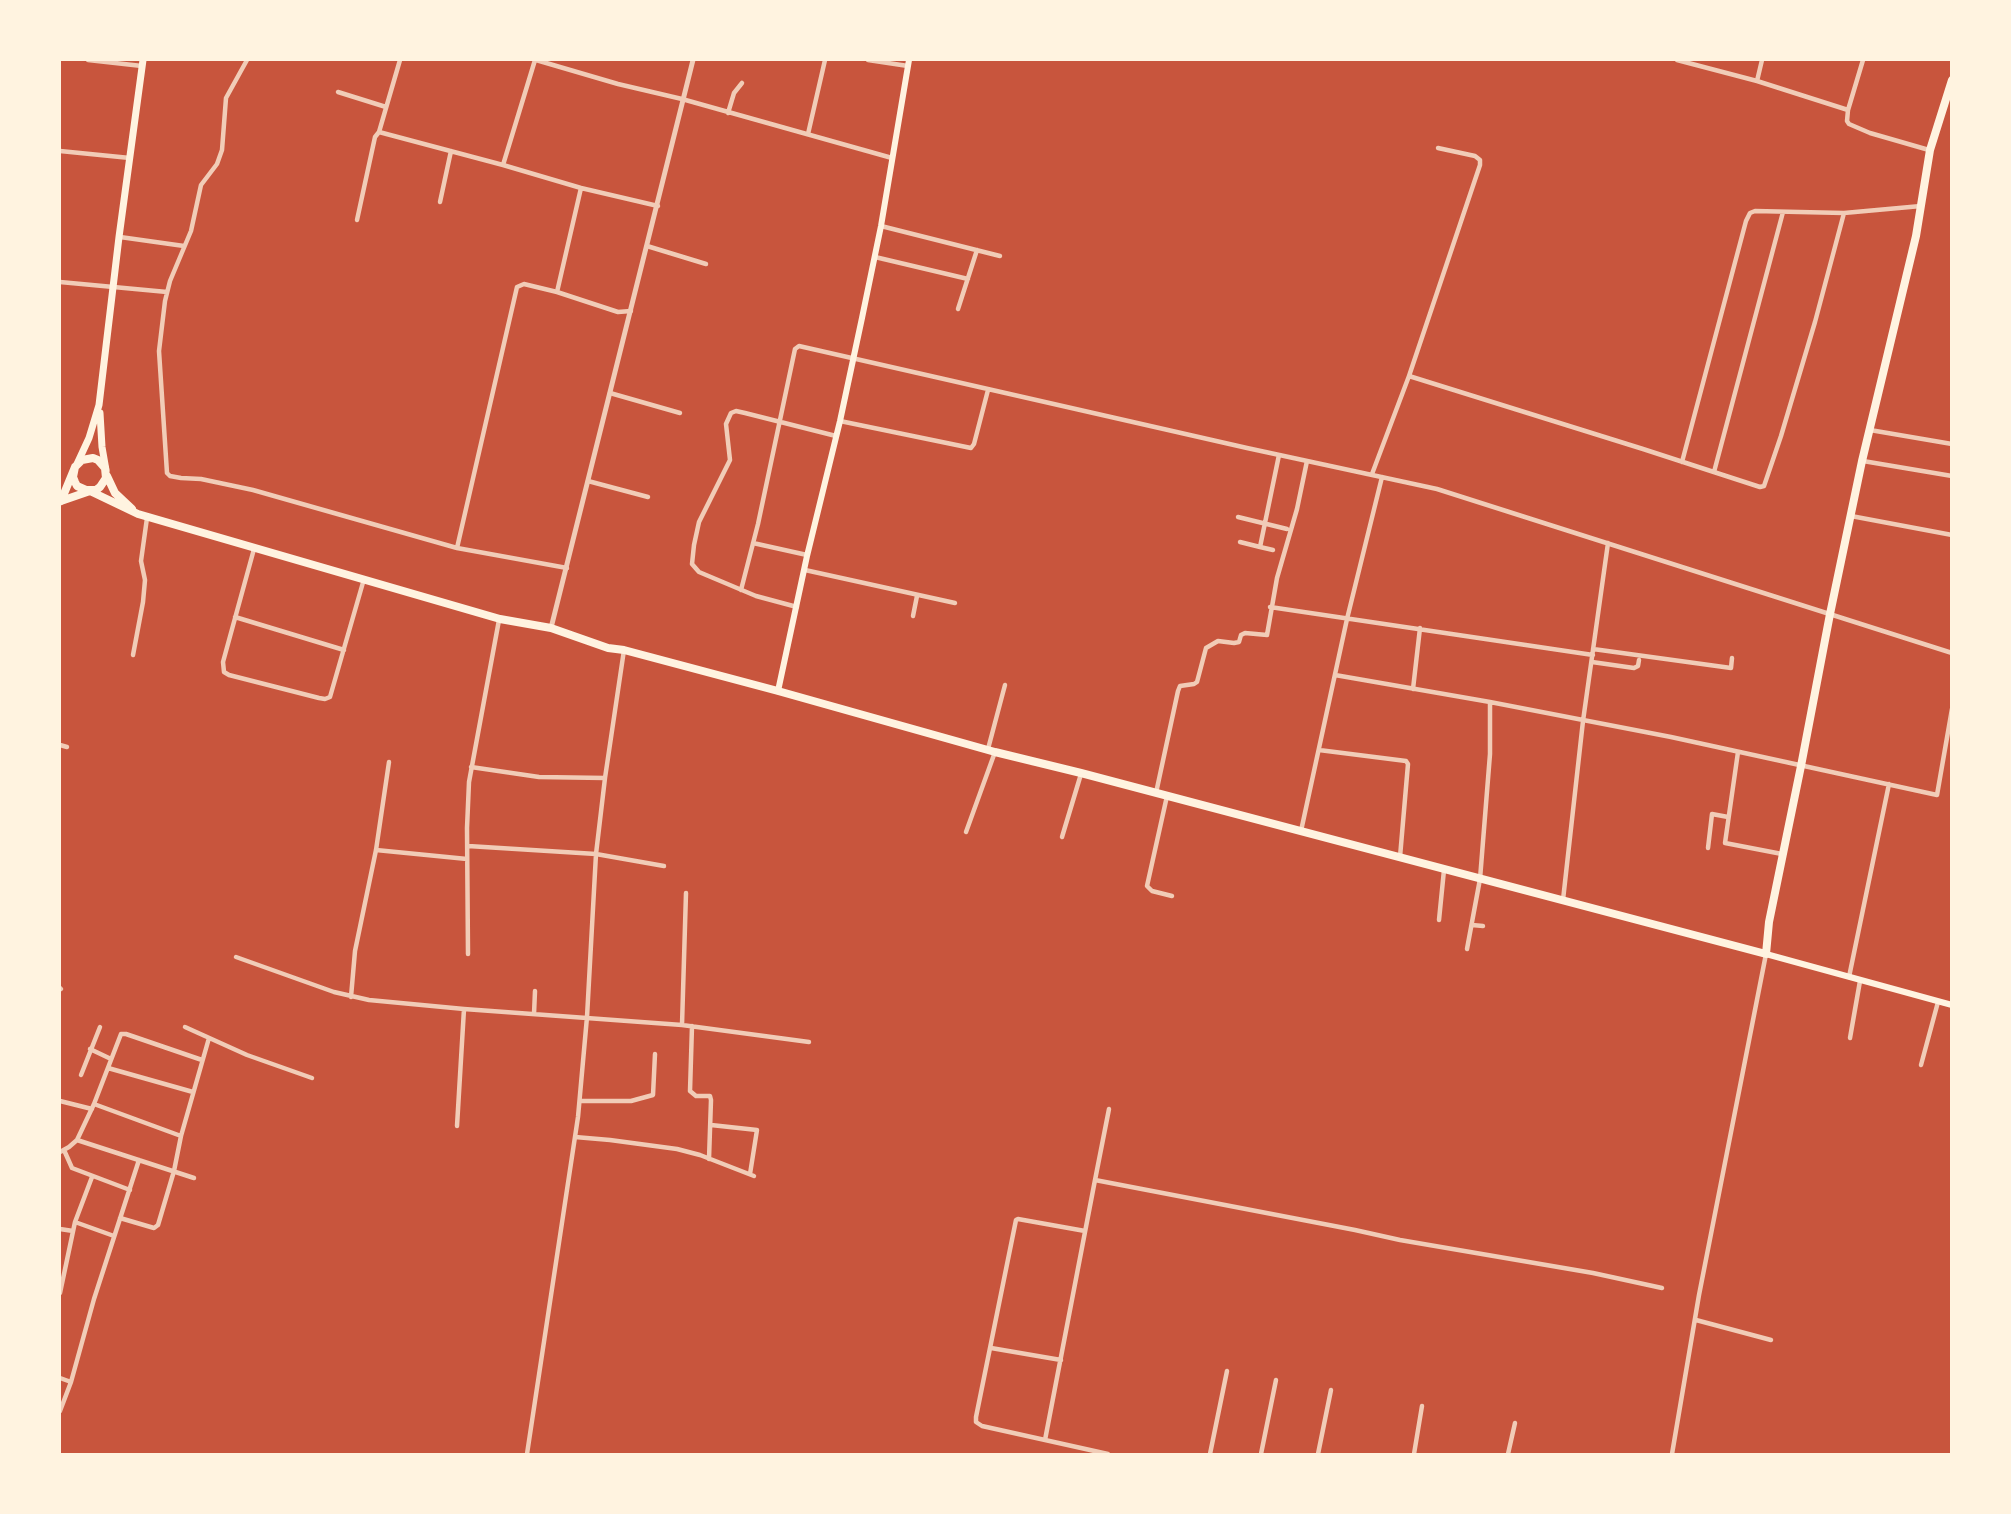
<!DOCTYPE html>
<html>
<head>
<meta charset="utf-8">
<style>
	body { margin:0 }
	#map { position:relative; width:2011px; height:1514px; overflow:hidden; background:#c8553d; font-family:Cabin,sans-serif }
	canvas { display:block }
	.frame { position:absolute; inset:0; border:61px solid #fff3e0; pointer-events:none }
</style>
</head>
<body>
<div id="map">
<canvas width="2011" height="1514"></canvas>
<div class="frame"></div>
</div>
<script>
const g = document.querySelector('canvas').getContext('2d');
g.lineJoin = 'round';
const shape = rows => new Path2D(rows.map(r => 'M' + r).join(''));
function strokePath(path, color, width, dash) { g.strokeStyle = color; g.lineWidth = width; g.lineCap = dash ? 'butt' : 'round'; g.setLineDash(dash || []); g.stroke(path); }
strokePath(shape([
	[88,60,142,66],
	[247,60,226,98,222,150,217,164,201,185,191,231,170,281,165,301,159,351,167,473,170,476,181,478,201,479,253,490,457,548,567,568],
	[536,60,618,84,682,99,892,158],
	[868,60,908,66],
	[1677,60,1757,81,1848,110],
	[1863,60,1848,110,1847,121,1849,124,1870,133,1929,150],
	[1757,81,1762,60],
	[338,92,386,107],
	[728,113,734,93,742,83],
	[379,132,503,165,581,188,658,206],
	[808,134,825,60],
	[60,151,130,158],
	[503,165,535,60],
	[440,202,451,151],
	[357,220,375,137,379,132,400,60],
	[881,226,1000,256],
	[120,237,184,246],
	[647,246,706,264],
	[875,257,968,279],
	[60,282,167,292],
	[557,292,581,188],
	[958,309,977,250],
	[1409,376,1480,165,1480,160,1475,156,1438,148],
	[610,393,680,413],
	[840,421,971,448,974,444,988,390],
	[1870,430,1952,444],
	[1863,461,1952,476],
	[1682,462,1746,221,1750,213,1755,211,1844,213,1921,206],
	[1714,472,1783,212],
	[1372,474,1409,376,1643,449,1760,487,1764,486,1781,436,1815,322,1844,213],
	[588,481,648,497],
	[1851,516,1952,535],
	[1238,517,1287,529],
	[1240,542,1260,547,1279,455],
	[753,543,807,555],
	[1260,547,1273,550],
	[457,548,517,287,524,284,557,292,618,312,631,311],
	[254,549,223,662,224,672,229,675,319,698,325,699,330,697,364,579],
	[805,570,955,603],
	[741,590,758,524,795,349,799,346,1247,448,1437,489,1952,653],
	[797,607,756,596,699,572,692,564,694,545,699,522,730,460,726,424,731,413,736,411,745,413,836,436],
	[1270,607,1593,655],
	[913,616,917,596],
	[235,617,344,650],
	[1593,649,1731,668,1732,658],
	[133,655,143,602,145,580,141,561,147,518],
	[1592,662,1634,668,1638,666,1639,660],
	[1335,675,1490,702,1671,737,1937,795,1952,709],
	[1413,689,1420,628],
	[60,745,67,747],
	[988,749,1005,685],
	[1319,750,1406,761,1408,764,1400,857],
	[1738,752,1725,843,1782,854],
	[471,767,539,777,605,778],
	[1156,793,1178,691,1180,686,1194,684,1197,682,1206,648,1218,641,1234,643,1239,642,1241,635,1245,633,1267,635,1277,578,1297,509,1307,461],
	[1167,796,1147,886,1152,891,1172,896],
	[1301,831,1347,619,1382,477],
	[966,832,995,752],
	[1062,837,1081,774],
	[468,846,596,854,664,866],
	[1708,848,1712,814,1728,817],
	[376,850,467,859],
	[1563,900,1583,721,1608,543],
	[1439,920,1444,870],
	[1472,925,1483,926],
	[1467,949,1480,879,1490,754,1490,702],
	[468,954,467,828,469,782,499,620],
	[236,957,334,992,369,1000,464,1009,682,1025,809,1042],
	[1849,977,1889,784],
	[60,988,61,989],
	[351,997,355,951,376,850,389,762],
	[534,1014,535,991],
	[682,1025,686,893],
	[692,1026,690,1091,696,1096,710,1096,711,1100,709,1159],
	[185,1027,247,1055,312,1078],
	[1850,1038,1860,981],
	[90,1049,111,1059],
	[1921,1065,1938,1002],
	[108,1068,193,1092],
	[81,1075,100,1027],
	[60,1101,92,1109],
	[580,1101,631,1101,653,1095,655,1054],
	[94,1104,181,1136],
	[711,1125,757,1130,750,1174],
	[457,1126,464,1009],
	[575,1137,610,1140,677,1149,700,1155,754,1176],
	[77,1140,194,1178],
	[64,1150,72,1168,130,1190],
	[60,1152,69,1147,77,1140,94,1104,121,1034,126,1034,202,1060],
	[1095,1180,1109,1109],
	[120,1218,154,1228,158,1225,174,1171,181,1136,209,1038],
	[75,1222,114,1236],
	[60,1229,73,1231],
	[1085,1231,1018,1219,1016,1220,976,1417,976,1422,982,1426,1108,1454],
	[60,1293,75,1222,92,1177],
	[1696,1320,1771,1340],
	[991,1348,1061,1360],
	[60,1378,71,1382],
	[60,1411,71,1382,94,1299,139,1160],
	[1045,1440,1095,1180,1355,1230,1400,1240,1593,1273,1662,1288],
	[527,1454,578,1117,587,1017,596,854,605,778,624,650],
	[1210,1454,1227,1371],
	[1261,1454,1276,1380],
	[1318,1454,1331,1390],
	[1414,1454,1422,1406],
	[1508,1454,1515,1423],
	[1672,1454,1699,1295,1766,954]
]), '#f1ccb7', 4.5);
strokePath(shape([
	[551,628,693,60]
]), '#f1ccb7', 5);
strokePath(shape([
	[778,691,807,556,840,421,862,318,881,226,909,60],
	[1766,954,1952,1005]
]), '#fff3e0', 6);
strokePath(shape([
	[100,413,102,447,106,470],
	[77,464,89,438,99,405,119,237,143,60]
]), '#fff3e0', 7);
strokePath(shape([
	[107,476,115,493,132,509],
	[61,501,90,491,138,514,500,619,551,628,608,648,624,650,778,691,995,752,1081,773,1766,954,1769,922,1801,766,1830,614,1862,461,1916,236,1930,150,1952,80],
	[61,501,75,467,82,460,93,458,98,460,105,468,106,478,100,487,96,490,86,490,77,486,75,482,73,477,75,467]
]), '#fff3e0', 8);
</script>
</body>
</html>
